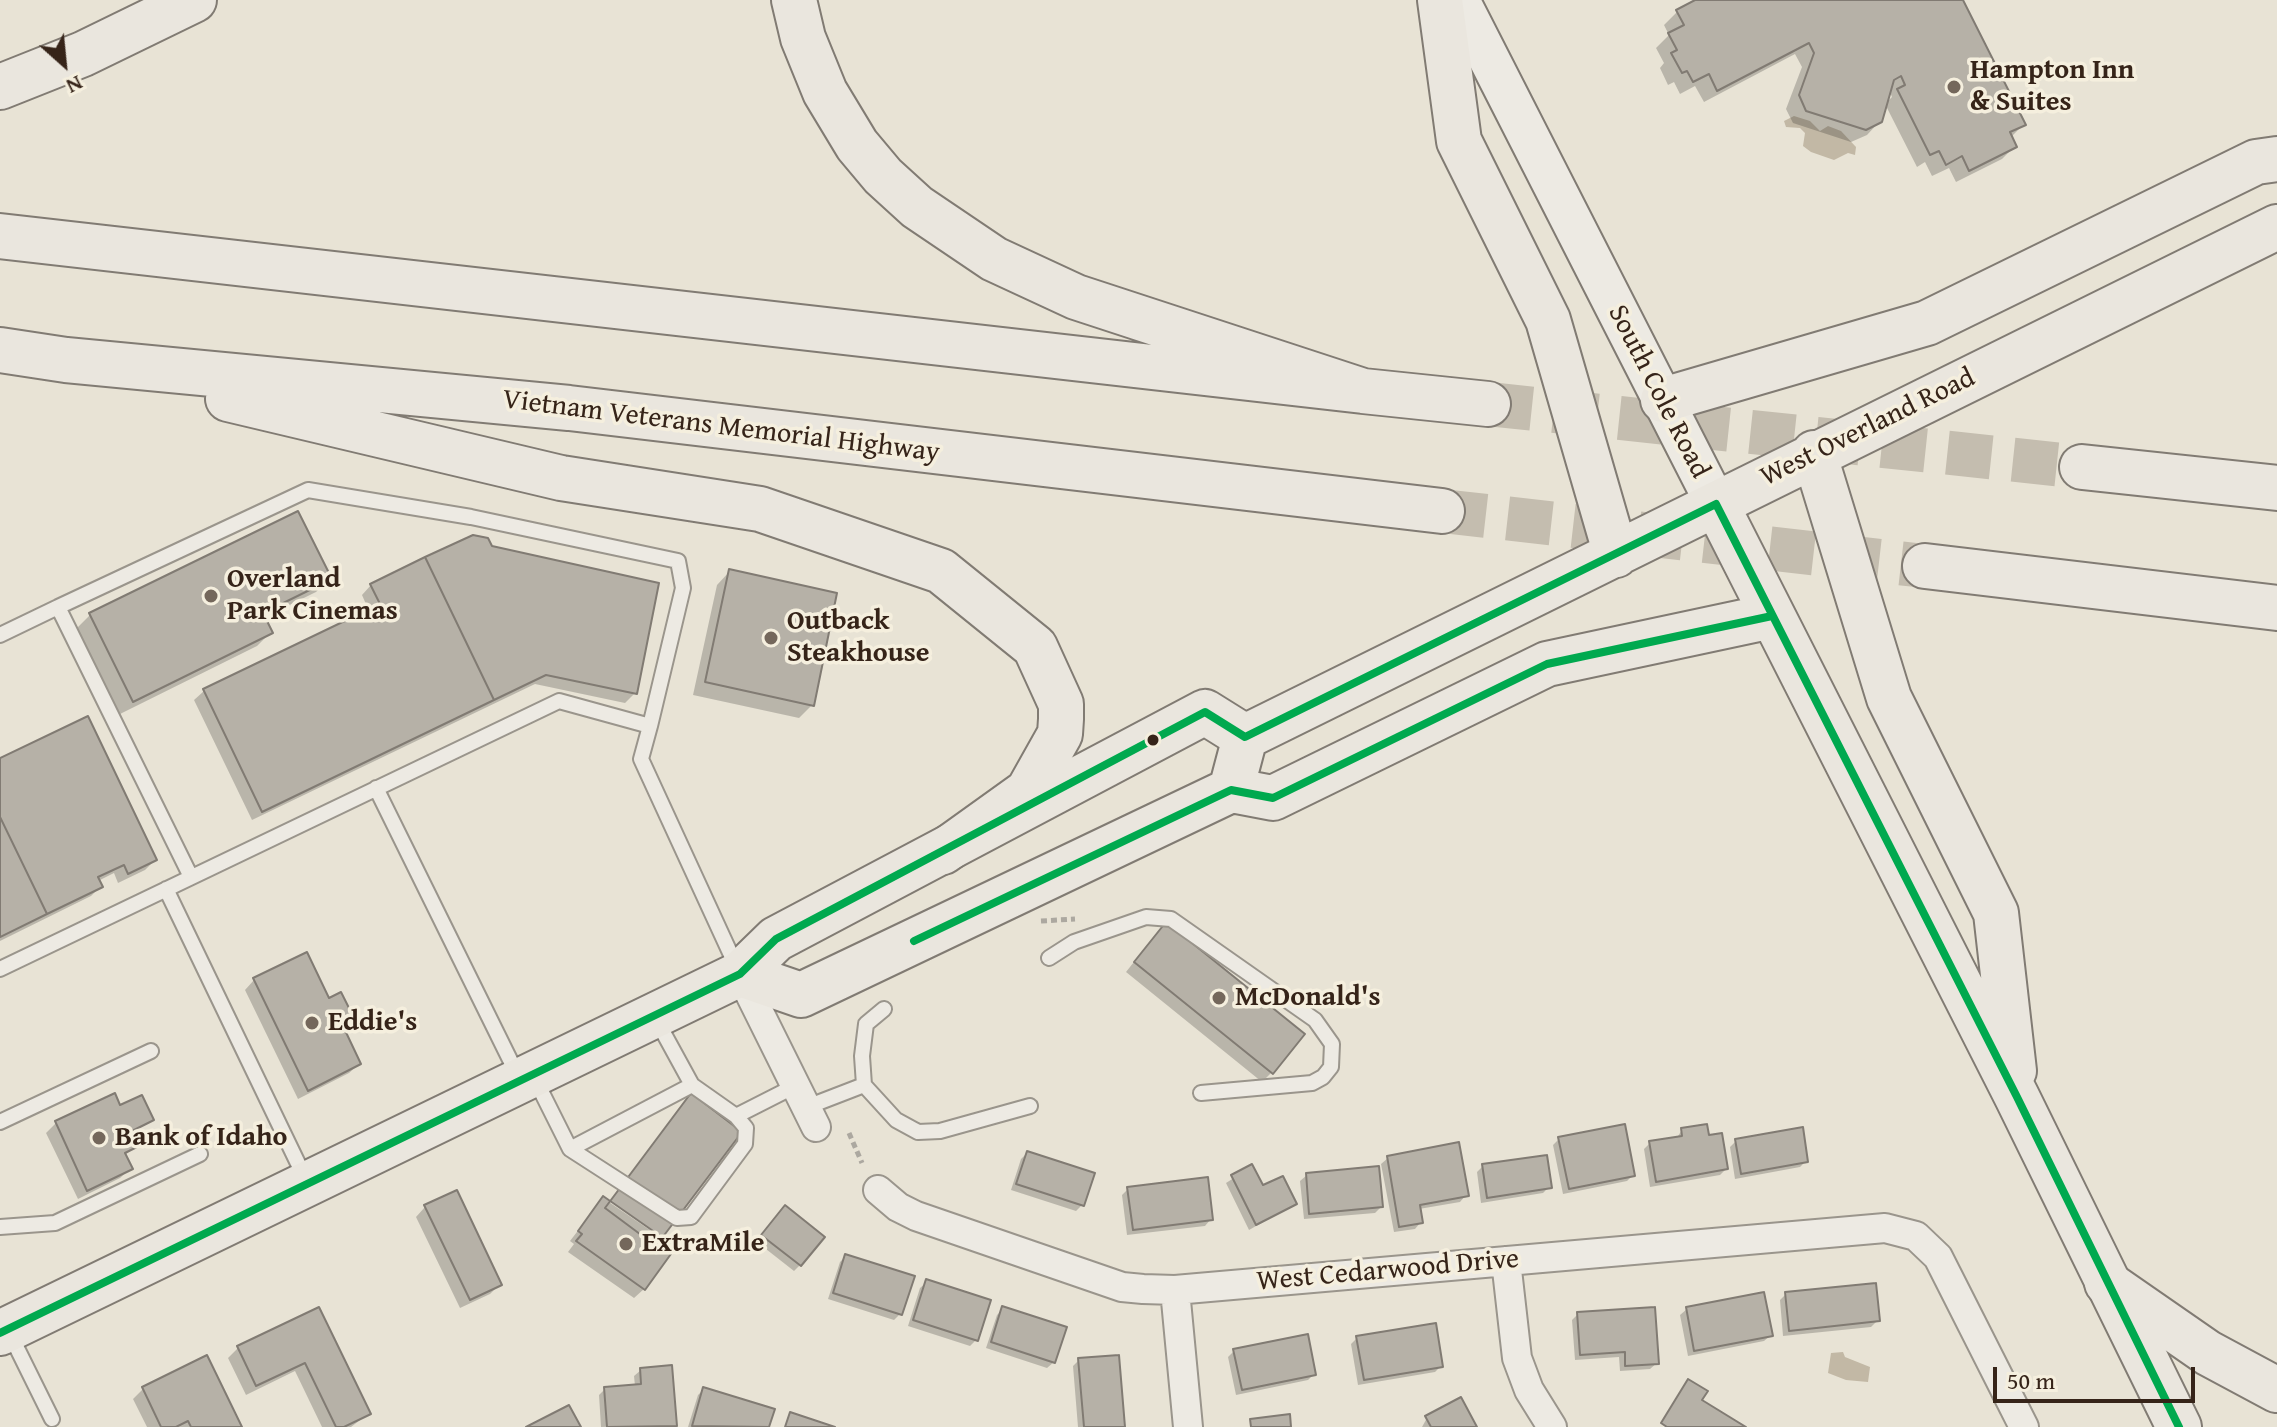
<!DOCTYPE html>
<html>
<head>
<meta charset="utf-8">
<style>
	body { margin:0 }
	#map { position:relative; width:2277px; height:1427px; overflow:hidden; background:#e8e3d5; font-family:"Gentium Book Plus",serif }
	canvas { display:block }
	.north { position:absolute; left:24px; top:24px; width:80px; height:80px; -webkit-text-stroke:6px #f5efde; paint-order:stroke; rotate:153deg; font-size:22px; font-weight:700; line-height:32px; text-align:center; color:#362419 }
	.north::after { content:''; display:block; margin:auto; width:28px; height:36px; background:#362419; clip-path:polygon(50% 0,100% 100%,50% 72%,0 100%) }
	.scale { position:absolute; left:1993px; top:1367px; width:202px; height:36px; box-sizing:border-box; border:4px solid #362419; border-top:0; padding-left:10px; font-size:24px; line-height:28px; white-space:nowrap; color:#362419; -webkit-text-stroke:6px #f5efde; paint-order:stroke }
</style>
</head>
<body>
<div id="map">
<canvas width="2277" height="1427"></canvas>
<div class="north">N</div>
<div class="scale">50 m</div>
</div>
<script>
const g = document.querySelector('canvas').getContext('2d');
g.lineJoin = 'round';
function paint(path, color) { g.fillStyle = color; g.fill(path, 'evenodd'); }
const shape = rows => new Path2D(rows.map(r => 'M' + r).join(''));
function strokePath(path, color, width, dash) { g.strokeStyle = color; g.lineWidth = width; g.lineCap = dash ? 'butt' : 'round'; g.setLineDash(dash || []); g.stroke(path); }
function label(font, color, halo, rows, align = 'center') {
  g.font = font + ' "Gentium Book Plus",serif'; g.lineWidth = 7; g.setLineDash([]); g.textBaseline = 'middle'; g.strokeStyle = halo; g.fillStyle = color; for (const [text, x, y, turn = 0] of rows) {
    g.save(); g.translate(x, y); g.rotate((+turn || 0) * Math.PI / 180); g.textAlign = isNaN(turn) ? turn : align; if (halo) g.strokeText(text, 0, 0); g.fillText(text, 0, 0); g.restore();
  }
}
paint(shape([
	[1794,116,1810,121,1820,131,1828,126,1841,131,1856,147,1855,155,1848,153,1834,160,1811,152,1803,146,1805,133,1800,128,1786,127,1784,121],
	[1843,1352,1845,1357,1870,1367,1868,1382,1846,1380,1828,1373,1831,1353]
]), '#c2b8a5');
paint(shape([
	[1700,0,1961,0,2024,124,2010,138,2015,146,2002,159,1956,182,1949,168,1932,176,1925,162,1917,167,1885,104,1880,121,1867,135,1851,142,1793,123,1786,109,1802,67,1795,54,1704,102,1695,86,1680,94,1674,82,1668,85,1660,68,1664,63,1656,48,1669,35,1664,25,1677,12],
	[1889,90,1892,97,1885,104],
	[490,548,635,693,625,703,535,684,252,820,194,700,204,691,369,611,362,595,371,585],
	[730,571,812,705,799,718,693,695,717,585],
	[329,579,316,592,263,618,270,633,257,646,120,714,77,628,90,615],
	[0,761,155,860,145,870,118,883,114,873,98,881,101,886,91,896,0,941],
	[1156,934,1271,1073,1262,1082,1126,972],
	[254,980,328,1000,353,1020,343,1030,359,1064,349,1073,298,1099,245,990],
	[114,1095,120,1108,151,1120,131,1134,137,1145,124,1156,130,1169,120,1178,78,1199,46,1133,56,1123],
	[1682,1130,1708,1137,1726,1169,1720,1175,1650,1187,1644,1149,1650,1143,1676,1139],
	[1559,1139,1633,1175,1627,1181,1563,1194,1553,1145],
	[1736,1141,1806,1161,1800,1167,1735,1179,1730,1147],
	[1027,1153,1082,1205,1076,1211,1011,1190,1021,1159],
	[1388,1158,1466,1195,1460,1202,1419,1209,1421,1222,1415,1229,1394,1232,1381,1164],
	[1483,1166,1549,1187,1543,1193,1481,1203,1477,1172],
	[1251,1167,1262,1188,1295,1204,1249,1230,1226,1183],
	[1307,1175,1381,1207,1375,1213,1304,1219,1300,1181],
	[1128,1189,1211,1219,1205,1226,1127,1235,1122,1195],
	[603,1198,660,1237,644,1289,634,1298,568,1252,574,1244,570,1241],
	[425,1207,500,1284,490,1294,460,1308,416,1217],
	[779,1214,800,1265,794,1271,757,1242],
	[846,1256,900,1314,894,1320,828,1299,840,1262],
	[927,1282,976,1340,970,1346,908,1326,920,1288],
	[1786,1294,1877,1321,1871,1327,1783,1336,1780,1300],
	[318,1309,368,1414,351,1427,322,1427,295,1371,246,1395,228,1358,238,1348],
	[1003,1309,1054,1362,1047,1368,986,1348,997,1315],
	[1687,1309,1771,1335,1764,1341,1688,1356,1680,1315],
	[1578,1314,1657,1363,1650,1369,1620,1371,1619,1357,1575,1360,1572,1320],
	[1357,1338,1441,1366,1435,1372,1358,1385,1351,1344],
	[1234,1351,1314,1374,1308,1380,1236,1395,1228,1357],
	[1079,1360,1123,1427,1078,1427,1073,1366],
	[641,1370,675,1425,601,1427,599,1395,605,1389,635,1386,634,1376],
	[143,1389,240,1427,147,1427,133,1399],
	[704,1389,772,1410,767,1427,688,1427,698,1395],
	[1427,1418,1474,1427,1422,1427]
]), '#0003');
const building = shape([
	[1695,0,1963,0,2026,125,2010,132,2017,147,1969,171,1962,156,1946,165,1939,151,1930,155,1897,89,1905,85,1901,76,1894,80,1882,122,1866,130,1806,111,1799,95,1814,53,1809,43,1717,91,1709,74,1693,82,1687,71,1682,73,1671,53,1677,50,1668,33,1684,25,1676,10,1695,0],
	[298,511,332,579,263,613,273,633,133,702,89,613,298,511],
	[473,535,488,538,492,546,659,583,637,694,546,675,494,700,425,557,473,535],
	[425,557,494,700,262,812,203,689,380,604,370,584,425,557],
	[729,569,837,593,814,706,705,682,729,569],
	[88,716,157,860,128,874,124,865,98,877,103,887,47,914,0,817,0,758,88,716],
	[0,817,47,914,0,937,0,817],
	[1166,922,1305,1034,1273,1074,1134,962,1166,922],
	[307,952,329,998,341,992,355,1020,343,1026,361,1064,308,1091,253,978,307,952],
	[115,1093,120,1105,142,1095,154,1120,132,1131,139,1146,125,1153,133,1169,87,1191,55,1121,115,1093],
	[691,1093,742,1132,656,1246,605,1208,691,1093],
	[1625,1124,1635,1176,1569,1189,1558,1137,1625,1124],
	[1707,1124,1709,1135,1722,1133,1728,1169,1656,1182,1649,1141,1682,1136,1681,1128,1707,1124],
	[1803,1127,1808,1162,1741,1174,1735,1139,1803,1127],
	[1459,1142,1469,1196,1420,1205,1423,1223,1399,1227,1387,1156,1459,1142],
	[1027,1151,1095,1173,1084,1206,1016,1184,1027,1151],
	[1547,1155,1552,1188,1487,1198,1482,1164,1547,1155],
	[1252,1164,1263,1185,1283,1176,1297,1204,1256,1225,1231,1175,1252,1164],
	[1379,1166,1383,1207,1309,1214,1306,1173,1379,1166],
	[1208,1177,1213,1220,1133,1230,1127,1187,1208,1177],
	[457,1190,502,1285,470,1300,424,1205,457,1190],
	[603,1196,676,1247,645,1290,576,1241,582,1234,578,1231,603,1196],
	[785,1205,825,1237,801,1266,761,1235,785,1205],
	[845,1254,915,1276,902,1315,833,1293,845,1254],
	[926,1279,991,1300,978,1341,913,1320,926,1279],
	[1876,1283,1880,1321,1789,1331,1785,1292,1876,1283],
	[1764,1292,1773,1336,1694,1351,1686,1307,1764,1292],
	[1002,1306,1067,1327,1055,1363,991,1342,1002,1306],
	[319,1307,371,1414,344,1427,336,1427,305,1363,256,1386,237,1346,319,1307],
	[1655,1307,1659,1364,1625,1366,1625,1352,1580,1355,1577,1312,1655,1307],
	[1436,1323,1443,1367,1364,1380,1356,1336,1436,1323],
	[1308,1334,1316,1375,1242,1390,1233,1349,1308,1334],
	[207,1355,242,1427,191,1427,188,1421,176,1427,161,1427,142,1387,207,1355],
	[1119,1355,1125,1427,1084,1427,1078,1358,1119,1355],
	[672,1365,677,1426,607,1427,604,1387,641,1384,640,1368,672,1365],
	[1688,1379,1708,1391,1702,1400,1746,1427,1667,1427,1661,1423,1688,1379],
	[703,1387,775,1409,769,1427,692,1426,703,1387],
	[1461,1397,1477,1427,1431,1427,1425,1416,1461,1397],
	[569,1405,581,1427,526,1427,569,1405],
	[790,1412,835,1427,785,1427,790,1412],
	[1290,1414,1291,1427,1251,1427,1250,1419,1290,1414]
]);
paint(building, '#b6b1a7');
strokePath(building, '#817b73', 2);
strokePath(shape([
	[1488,404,2082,467],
	[1442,511,1925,566]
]), '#c4bdaf', 44, [44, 22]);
const lane = shape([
	[0,635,58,607],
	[376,788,518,1076],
	[191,877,58,607,308,490,471,517,678,561,683,588,650,726],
	[166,889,305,1178],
	[1049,958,1074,942,1146,917,1171,919,1315,1020,1332,1044,1331,1067,1323,1077,1312,1083,1201,1093],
	[0,969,559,701,650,726,641,759,738,970],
	[884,1009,866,1024,862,1056,864,1085,896,1120,918,1132,940,1131,1030,1106],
	[657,1021,692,1085,736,1116,797,1085],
	[535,1079,570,1149,692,1085],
	[807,1107,864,1085],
	[0,1122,151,1051],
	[570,1149,677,1218,691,1217,745,1144,746,1128,736,1116],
	[0,1227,55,1223,200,1154],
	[9,1332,52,1419]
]);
const street = shape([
	[740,974,816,1127],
	[878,1190,898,1207,916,1216,1122,1287,1143,1289,1175,1290,1885,1228,1916,1236,1938,1257,2024,1427],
	[1506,1261,1517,1358,1529,1390,1552,1427],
	[1175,1290,1188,1427]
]);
const secondary = shape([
	[1459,0,1716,504]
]);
const primary = shape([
	[1440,0,1459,141,1548,320,1616,555],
	[1663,400,1927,323,2256,162,2277,159],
	[1814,453,1889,698,1996,913,2014,1071],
	[1716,504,2017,1097,2179,1427],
	[1231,790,1273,798,1547,664,1772,616],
	[740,974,801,995,1231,790,1245,737,2277,227],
	[0,1333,740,974,776,939,1205,712,1245,737]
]);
const highway = shape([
	[794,0,803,38,825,92,857,145,883,176,917,207,994,259,1076,297,1363,391,1488,404],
	[0,87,83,54,194,0],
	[0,236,1363,391],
	[0,350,66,360,569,408,1442,511],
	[228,399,561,478,760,509,941,571,1035,647,1061,704,1061,719,1060,734,1028,791,943,852],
	[2082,467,2277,488],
	[1925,566,2277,608],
	[2107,1283,2208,1353,2277,1390]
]);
strokePath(lane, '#9a958c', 18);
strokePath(street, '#9a958c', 32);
strokePath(secondary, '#817b73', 44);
strokePath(primary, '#817b73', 48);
strokePath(highway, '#817b73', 48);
strokePath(shape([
	[1041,921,1075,919],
	[849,1133,862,1163]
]), '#aca8a0', 5, [6, 4]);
strokePath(lane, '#edeae3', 14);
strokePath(street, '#edeae3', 28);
strokePath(secondary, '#edeae3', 40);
strokePath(primary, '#eae6de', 44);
strokePath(highway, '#eae6de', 44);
strokePath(shape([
	[914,941,1231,790,1273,798,1547,664,1772,616],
	[0,1333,740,974,776,939,1205,712,1245,737,1716,504,2017,1097,2179,1427]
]), '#00a94f', 8);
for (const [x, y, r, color] of [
	[1954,87,8,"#74675b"],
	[211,596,8,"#74675b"],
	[771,638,8,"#74675b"],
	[1153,740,7,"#362419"],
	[1219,998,8,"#74675b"],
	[312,1023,8,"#74675b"],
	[99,1138,8,"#74675b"],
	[626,1244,8,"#74675b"]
]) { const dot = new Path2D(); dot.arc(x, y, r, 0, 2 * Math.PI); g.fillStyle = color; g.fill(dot); strokePath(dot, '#f5efde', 3); }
label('bold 28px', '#362419', '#f5efde', [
	["Hampton Inn",1970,71],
	["& Suites",1970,103],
	["Overland",227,580],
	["Park Cinemas",227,612],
	["Outback",787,622],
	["Steakhouse",787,654],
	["McDonald's",1235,998],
	["Eddie's",328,1023],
	["Bank of Idaho",115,1138],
	["ExtraMile",642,1244]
], 'left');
label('28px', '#362419', '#f5efde', [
	["South Cole Road",1658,392,63],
	["Vietnam Veterans Memorial Highway",721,427,7],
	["West Overland Road",1868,428,-26],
	["West Cedarwood Drive",1388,1271,-5]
]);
</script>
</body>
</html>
